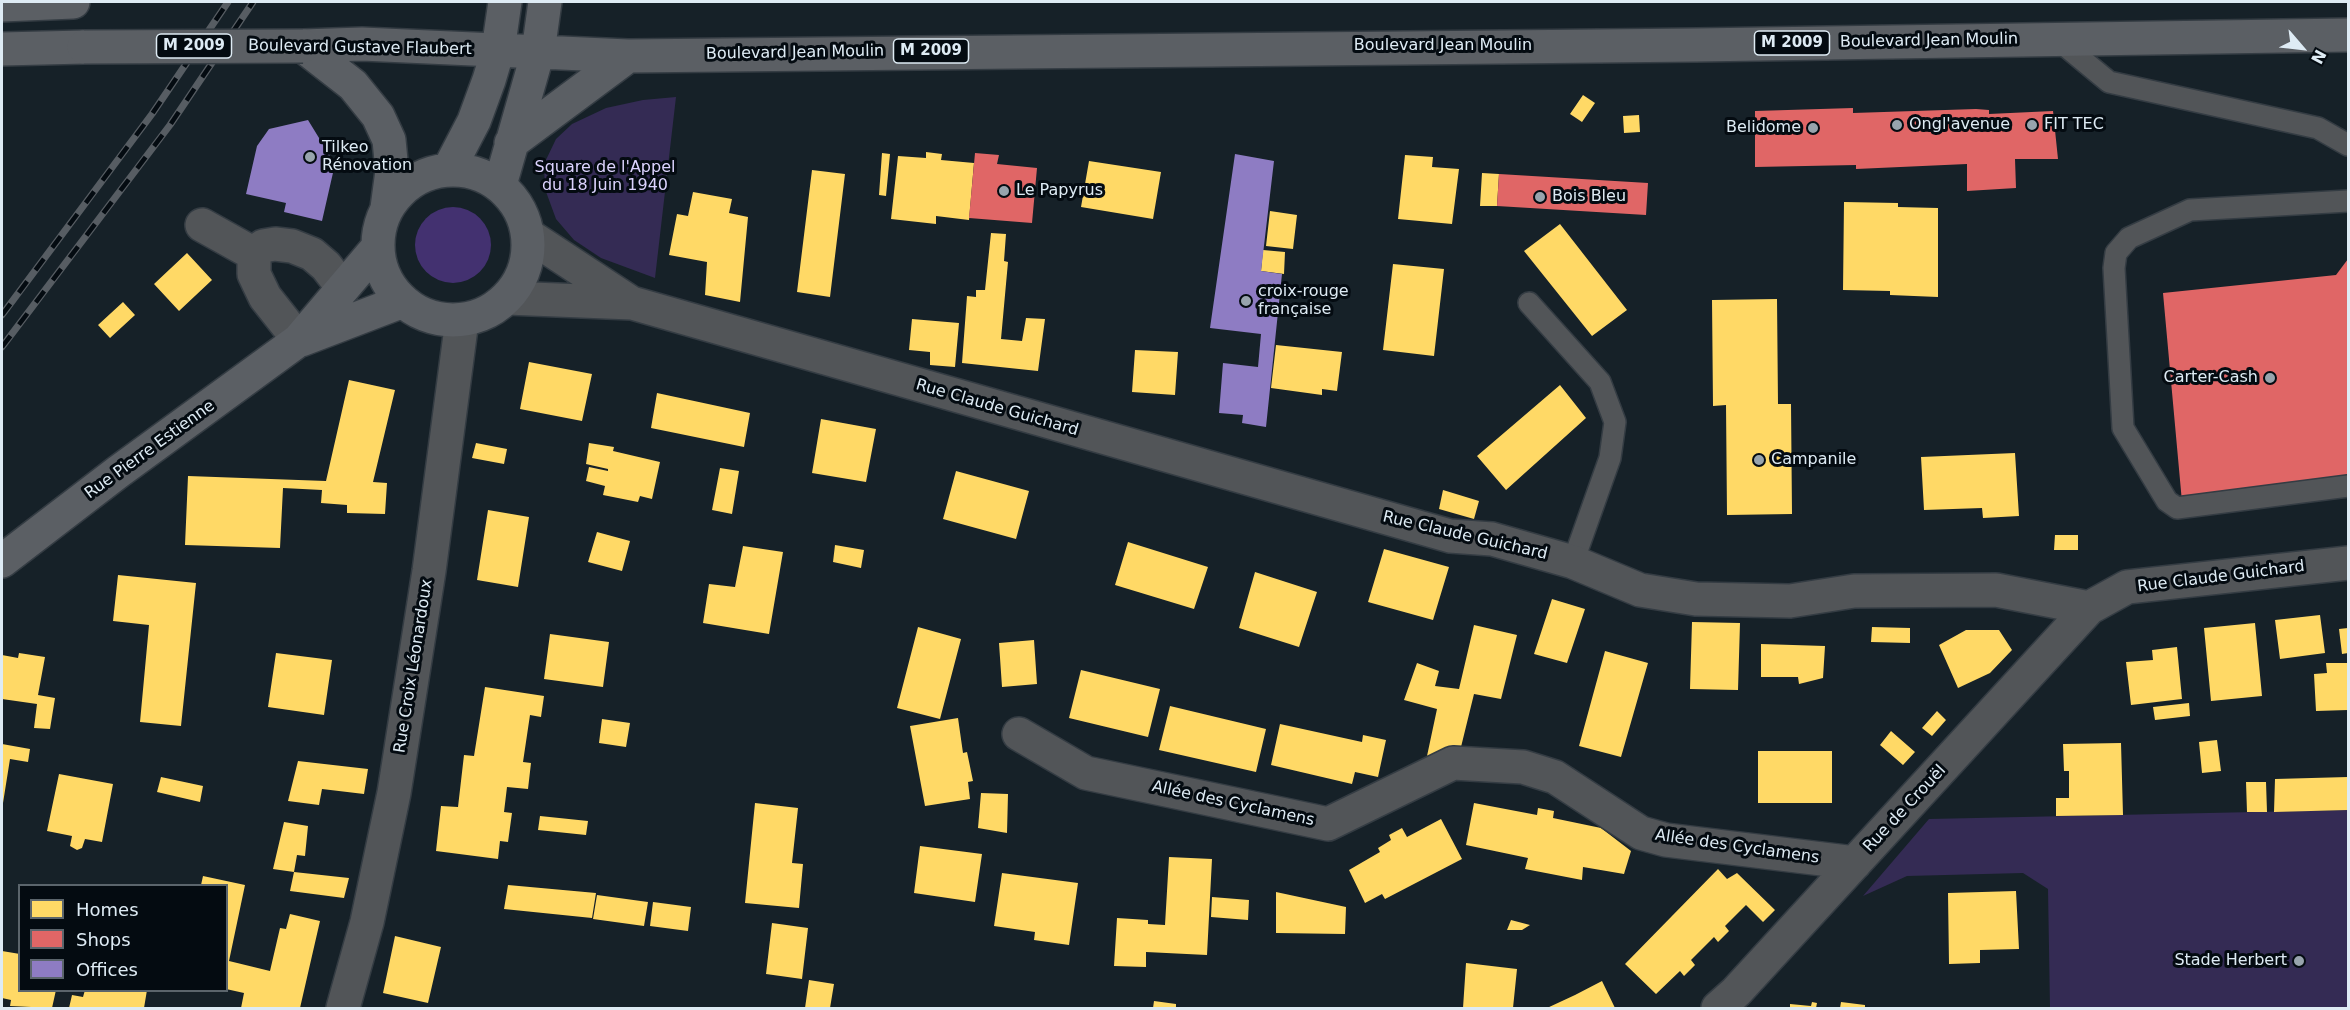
<!DOCTYPE html>
<html>
<head>
<meta charset="utf-8">
<style>
	body { margin:0 }
	#map { position:relative; width:2350px; height:1010px; overflow:hidden; background:#162128; font-family:"DejaVu Sans",sans-serif }
	canvas { display:block }
	.frame { position:absolute; inset:0; border:3px solid #deebf4; pointer-events:none }
	.legend { position:absolute; left:18px; top:884px; width:210px; height:108px; box-sizing:border-box; background:#040b11; border:2px solid #5b656c; margin:0; padding:8px 10px; list-style:none; font-size:18px; color:#deebf4 }
	.legend li { display:flex; align-items:center; gap:12px; height:30px }
	.legend b { width:30px; border:2px solid #5b656c }
	.north { position:absolute; left:2272px; top:18px; width:60px; height:60px; -webkit-text-stroke:4px #040b11; paint-order:stroke; rotate:118deg; font-size:16px; font-weight:700; line-height:24px; text-align:center; color:#deebf4 }
	.north::after { content:''; display:block; margin:auto; width:21px; height:27px; background:#deebf4; clip-path:polygon(50% 0,100% 100%,50% 72%,0 100%) }
</style>
</head>
<body>
<div id="map">
<canvas width="2350" height="1010"></canvas>
<div class="frame"></div>
<ul class="legend">
<li><b style="height:16px;background:#ffd966"></b>Homes</li>
<li><b style="height:16px;background:#e06666"></b>Shops</li>
<li><b style="height:16px;background:#8e7cc3"></b>Offices</li>
</ul>
<div class="north">N</div>
</div>
<script>
const g = document.querySelector('canvas').getContext('2d');
g.lineJoin = 'round';
function paint(path, color) { g.fillStyle = color; g.fill(path, 'evenodd'); }
const shape = rows => new Path2D(rows.map(r => 'M' + r).join(''));
function strokePath(path, color, width, dash) { g.strokeStyle = color; g.lineWidth = width; g.lineCap = dash ? 'butt' : 'round'; g.setLineDash(dash || []); g.stroke(path); }
function label(font, color, halo, rows, align = 'center') {
  g.font = font + ' "DejaVu Sans",sans-serif'; g.lineWidth = 6; g.setLineDash([]); g.textBaseline = 'middle'; g.strokeStyle = halo; g.fillStyle = color; for (const [text, x, y, turn = 0] of rows) {
    g.save(); g.translate(x, y); g.rotate((+turn || 0) * Math.PI / 180); g.textAlign = isNaN(turn) ? turn : align; if (halo) g.strokeText(text, 0, 0); g.fillText(text, 0, 0); g.restore();
  }
}
paint(shape([
	[676,97,655,278,601,258,574,240,556,219,545,189,544,164,556,139,572,124,606,108,643,100],
	[2348,810,2348,1008,2050,1008,2048,889,2023,873,1907,876,1863,896,1929,819]
]), '#342b54');
paint(shape([
	'415 245a38 38 0 1 1 76 0a38 38 0 1 1-76 0Z'
]), '#433170');
paint(shape([
	[1583,95,1595,103,1582,122,1570,114],
	[1639,115,1640,132,1624,133,1623,116],
	[926,152,942,154,941,160,974,163,969,220,936,216,936,224,891,219,898,156,926,158],
	[882,153,890,154,886,196,879,195],
	[1405,155,1433,157,1432,167,1459,169,1452,224,1398,219],
	[1089,161,1161,172,1153,219,1081,207],
	[812,170,845,174,830,297,797,292],
	[1482,173,1499,174,1497,206,1480,206],
	[693,192,732,199,729,213,748,217,740,302,705,295,707,262,669,255,677,214,688,216],
	[1844,202,1898,203,1898,207,1938,208,1938,297,1890,295,1890,291,1843,290],
	[1270,211,1297,215,1293,249,1266,246],
	[1560,224,1627,310,1592,336,1524,251],
	[991,233,1006,234,1004,261,1008,262,1001,339,1022,341,1026,318,1045,319,1038,371,962,363,967,296,976,297,976,290,985,290],
	[1263,250,1285,252,1284,274,1261,271],
	[187,253,212,280,179,311,154,284],
	[1393,264,1444,269,1434,356,1383,350],
	[1777,299,1778,404,1791,404,1792,514,1727,515,1726,405,1713,406,1712,300],
	[123,302,135,315,110,338,98,325],
	[912,319,959,323,955,367,930,365,930,352,909,350],
	[1276,345,1342,352,1337,391,1322,389,1322,395,1271,388],
	[1135,350,1178,352,1175,395,1132,392],
	[529,362,592,374,582,421,520,409],
	[349,380,395,390,373,482,387,483,385,514,347,513,347,505,321,503,322,490,283,488,280,548,185,545,188,476,326,481],
	[1560,385,1586,418,1506,490,1477,456],
	[657,393,750,413,744,447,651,428],
	[821,419,876,429,866,482,812,473],
	[476,443,507,449,504,464,472,458],
	[589,443,614,447,613,451,660,462,652,499,640,496,638,502,603,495,605,486,586,481,589,467,608,471,608,469,586,464],
	[2015,453,2019,516,1983,518,1982,508,1924,510,1921,457],
	[720,468,739,471,732,514,712,510],
	[956,471,1029,491,1016,539,943,519],
	[1443,490,1479,501,1474,519,1439,509],
	[488,510,529,517,518,587,477,580],
	[597,532,630,541,622,571,588,562],
	[2055,535,2078,535,2078,550,2054,550],
	[1128,542,1208,567,1194,609,1115,585],
	[835,545,864,550,861,568,833,562],
	[743,546,783,552,769,634,703,623,709,584,735,587],
	[1384,549,1449,567,1433,620,1368,602],
	[1255,572,1317,592,1299,647,1239,628],
	[118,575,196,583,181,726,140,722,149,625,113,621],
	[1552,599,1585,609,1567,663,1534,654],
	[2320,615,2325,653,2280,659,2275,620],
	[1692,622,1740,623,1738,690,1690,689],
	[2255,623,2262,696,2211,701,2204,628],
	[1474,625,1517,635,1501,699,1474,694,1461,747,1427,756,1437,709,1404,700,1417,663,1439,671,1435,686,1459,689],
	[918,627,961,639,940,719,897,708],
	[1872,627,1910,628,1910,643,1871,642],
	[2348,628,2348,653,2342,654,2339,629],
	[1966,630,1999,630,2012,650,1990,673,1958,688,1939,645],
	[550,634,609,642,603,687,544,679],
	[1034,640,1037,684,1002,687,999,643],
	[1761,644,1825,646,1823,678,1799,684,1798,677,1761,677],
	[2177,647,2182,699,2131,705,2126,662,2153,660,2152,650],
	[1605,651,1648,663,1621,757,1579,746],
	[19,653,45,657,38,695,55,698,50,729,34,728,37,704,2,699,2,655,18,658],
	[276,653,332,660,324,715,268,707],
	[2326,663,2348,663,2348,710,2316,711,2314,674,2327,673],
	[1081,670,1160,689,1148,737,1069,718],
	[485,687,544,696,541,717,530,715,523,762,531,763,528,789,507,787,504,812,512,813,508,842,500,841,498,859,436,851,441,806,458,807,464,755,474,756],
	[2189,703,2190,716,2155,720,2153,707],
	[1170,706,1266,729,1256,772,1159,750],
	[1937,711,1946,720,1932,736,1922,728],
	[958,718,963,753,967,752,973,781,968,782,970,799,925,806,910,726],
	[602,719,630,723,626,747,599,743],
	[1280,724,1362,742,1363,735,1386,740,1378,777,1355,772,1352,784,1271,765],
	[1891,731,1915,752,1903,765,1880,745],
	[2217,740,2221,771,2202,773,2199,742],
	[2121,743,2123,815,2056,816,2056,798,2069,798,2069,771,2064,771,2063,744],
	[2,744,30,749,28,762,10,759,3,803],
	[1758,751,1832,751,1832,803,1758,803],
	[298,761,368,769,364,794,322,789,319,805,288,801],
	[59,774,113,784,102,842,85,839,82,848,77,850,70,846,72,836,47,831],
	[161,777,203,786,200,802,157,792],
	[2348,777,2348,810,2274,812,2275,779],
	[2246,782,2266,782,2267,812,2247,812],
	[981,793,1008,794,1007,833,978,828],
	[755,803,798,808,792,863,803,864,799,908,745,903],
	[1474,803,1537,815,1538,808,1554,811,1553,818,1601,828,1631,851,1624,874,1583,867,1582,880,1525,869,1528,858,1466,845],
	[540,816,588,821,586,835,538,830],
	[1441,819,1462,859,1385,899,1382,894,1365,903,1349,870,1380,852,1378,848,1391,840,1389,835,1402,828,1407,837],
	[284,822,308,826,305,856,297,855,294,872,273,869],
	[920,846,982,854,975,902,914,893],
	[1169,857,1212,859,1207,955,1146,952,1146,967,1114,966,1117,918,1148,920,1148,924,1165,925],
	[1718,869,1727,879,1737,873,1775,910,1763,922,1746,905,1725,926,1729,931,1718,942,1714,937,1691,960,1695,965,1684,976,1680,971,1656,994,1625,964],
	[294,872,349,878,344,898,290,891],
	[1002,873,1078,883,1069,945,1034,940,1035,932,994,926],
	[203,876,245,885,229,961,270,971,280,928,286,929,290,914,320,921,300,1008,241,1008,244,993,226,989,226,885,201,885],
	[508,885,596,893,592,918,504,909],
	[2016,891,2019,949,1980,950,1980,963,1949,964,1948,893],
	[1276,892,1346,907,1345,934,1276,933],
	[597,895,648,902,644,926,593,919],
	[1212,897,1249,900,1248,920,1211,917],
	[653,902,691,907,688,931,650,926],
	[1511,920,1530,925,1522,930,1507,930],
	[772,923,808,928,802,979,766,974],
	[395,936,441,947,428,1003,383,993],
	[2,951,20,954,20,990,56,990,52,1008,10,1006,11,1000,2,998],
	[1466,963,1517,969,1513,1008,1463,1008],
	[809,980,834,984,830,1008,805,1008],
	[1602,981,1615,1008,1547,1008,1575,995],
	[85,990,147,990,144,1008,69,1008,72,995,83,997],
	[1154,1001,1176,1004,1176,1008,1153,1008],
	[1812,1002,1817,1003,1816,1008,1790,1008,1790,1004,1811,1006],
	[1841,1002,1865,1005,1865,1008,1840,1008]
]), '#ffd966');
paint(shape([
	[1853,108,1853,113,1976,109,1989,110,1989,114,2053,111,2058,159,2015,159,2016,188,1967,191,1967,164,1856,169,1856,165,1755,167,1755,111],
	[975,153,999,155,997,164,1037,168,1032,223,969,218],
	[1499,174,1648,183,1646,215,1497,206],
	[2348,259,2348,480,2182,502,2163,293,2336,275]
]), '#e06666');
paint(shape([
	[308,120,335,164,322,221,284,212,286,203,246,194,257,146,269,129],
	[1235,154,1274,161,1261,271,1282,274,1266,427,1242,423,1243,415,1219,413,1223,363,1258,367,1261,334,1210,328]
]), '#8e7cc3');
const service = shape([
	[2057,39,2109,82,2318,128,2348,145],
	[2348,201,2190,210,2129,238,2116,253,2114,268,2123,428,2167,501,2177,508,2348,486],
	[1529,303,1600,382,1615,422,1610,458,1573,562]
]);
const minor = shape([
	[202,225,254,254],
	[528,235,630,302],
	[507,298,632,303,1450,536,1492,539,1573,562,1640,590,1696,599,1790,601,1854,591,1996,590,2089,608,2127,587,2348,563],
	[299,340,265,297,254,274,254,254,263,246,275,244,292,246,312,254,326,266,343,288],
	[1019,734,1086,773,1328,824,1453,763,1523,767,1555,777,1641,833,1666,840,1855,863],
	[343,1008,367,922,394,793,429,571,462,320],
	[1718,1008,1736,992,2089,608]
]);
const primary = shape([
	[2,5,73,2],
	[303,46,362,44,628,56,1696,45,2348,35],
	[303,46,353,85,378,116,389,140,392,171,387,208],
	[2,49,84,47],
	[511,143,628,56],
	[449,169,474,121,489,80,498,50,505,2],
	'378 245a75 75 0 1 1 150 0a75 75 0 1 1-150 0Z',
	[500,185,538,52,545,2],
	[301,340,403,301],
	[2,561,118,472,299,340,378,247]
]);
strokePath(service, '#343c43', 24);
strokePath(minor, '#343c43', 36);
strokePath(primary, '#343c43', 36);
strokePath(service, '#525558', 21);
strokePath(minor, '#525558', 33);
strokePath(primary, '#5b5f64', 33);
const rail = shape([
	[2,315,152,114,228,2],
	[2,347,170,125,253,2]
]);
strokePath(rail, '#575d63', 7);
strokePath(rail, '#040b11', 4.5, [14]);
const primaryBridge = shape([
	[84,47,303,46]
]);
strokePath(primaryBridge, '#343c43', 36, []);
strokePath(primaryBridge, '#5b5f64', 33);
for (const [x, y, r, color] of [
	[1897,125,6,"#98a4ad"],
	[2032,125,6,"#98a4ad"],
	[1813,128,6,"#98a4ad"],
	[310,157,6,"#98a4ad"],
	[1004,191,6,"#98a4ad"],
	[1540,197,6,"#98a4ad"],
	[1246,301,6,"#98a4ad"],
	[2270,378,6,"#98a4ad"],
	[1759,460,6,"#98a4ad"],
	[2299,961,6,"#98a4ad"]
]) { const dot = new Path2D(); dot.arc(x, y, r, 0, 2 * Math.PI); g.fillStyle = color; g.fill(dot); strokePath(dot, '#040b11', 2); }
for (const [x, y, w] of [
	[1792,43,75],
	[194,46,75],
	[931,51,75]
]) { const box = new Path2D(); box.roundRect(x - w / 2, y - 12, w, 24, 4.5); g.fillStyle = '#040b11'; g.fill(box); strokePath(box, '#deebf4', 1.5); }
label('bold 15px', '#deebf4', null, [
	["M 2009",1792,43],
	["M 2009",194,46],
	["M 2009",931,51]
]);
label('16px', '#deebf4', '#040b11', [
	["Boulevard Jean Moulin",1929,41,-1],
	["Boulevard Jean Moulin",1443,46],
	["Boulevard Gustave Flaubert",360,48,1],
	["Boulevard Jean Moulin",795,53,-1],
	["Rue Claude Guichard",997,408,16],
	["Rue Pierre Estienne",150,450,-36],
	["Rue Claude Guichard",1465,536,13],
	["Rue Claude Guichard",2221,577,-7],
	["Rue Croix Léonardoux",414,666,-81],
	["Allée des Cyclamens",1233,804,12],
	["Rue de Crouël",1905,809,-47],
	["Allée des Cyclamens",1737,847,8]
]);
label('16px', '#deebf4', '#040b11', [
	["Ongl'avenue",1909,125],
	["FIT TEC",2044,125],
	["Belidome",1801,128,"right"],
	["Tilkeo",322,148],
	["Rénovation",322,166],
	["Le Papyrus",1016,191],
	["Bois Bleu",1552,197],
	["croix-rouge",1258,292],
	["française",1258,310],
	["Carter-Cash",2258,378,"right"],
	["Campanile",1771,460],
	["Stade Herbert",2287,961,"right"]
], 'left');
label('16px', '#dcd3fe', '#040b11', [
	["Square de l'Appel",605,168],
	["du 18 Juin 1940",605,186]
]);
</script>
</body>
</html>
